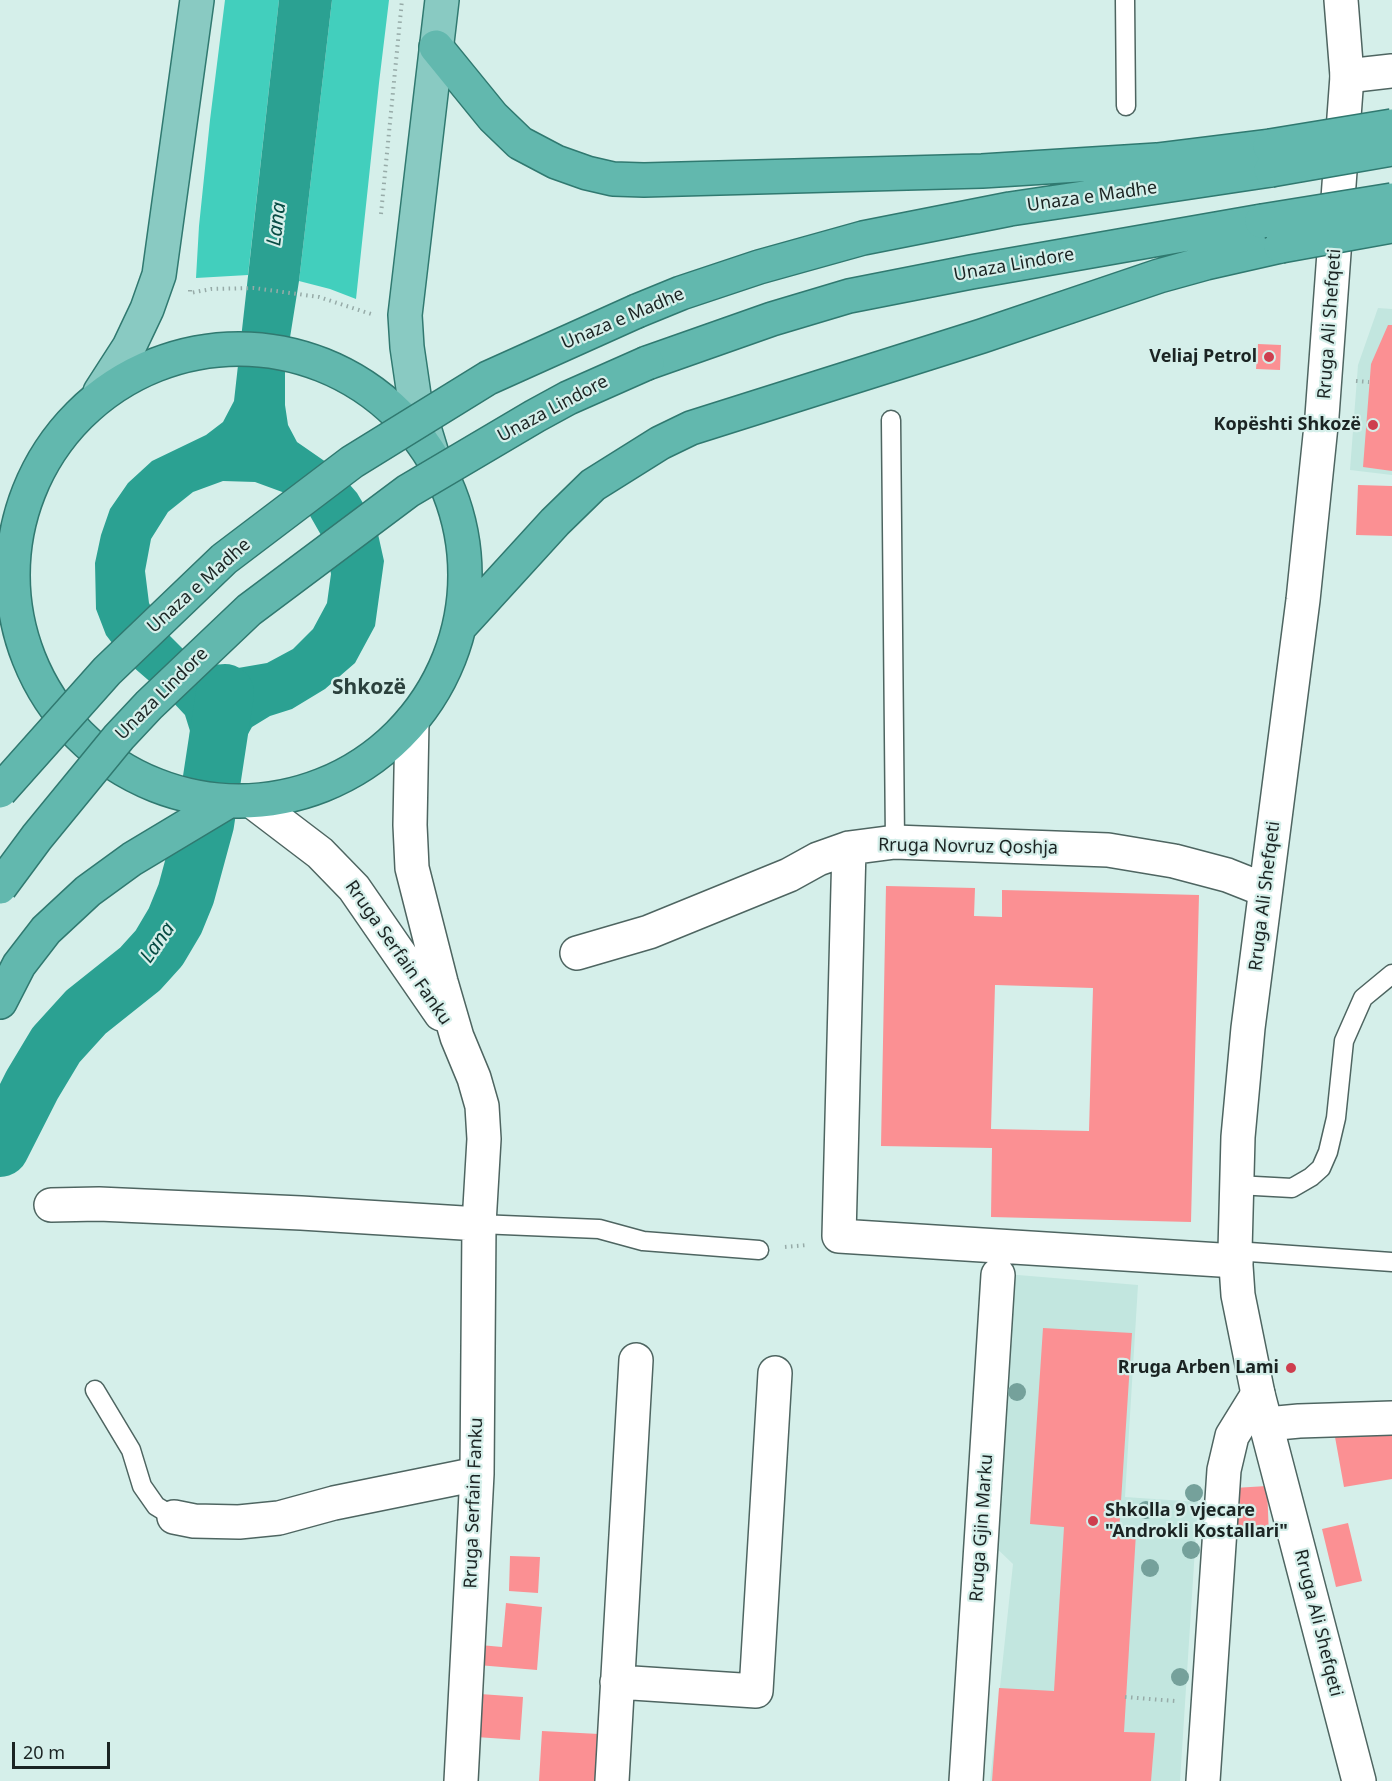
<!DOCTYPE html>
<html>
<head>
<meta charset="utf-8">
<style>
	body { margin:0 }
	#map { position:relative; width:1392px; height:1781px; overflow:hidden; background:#d5efea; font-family:"Noto Sans",sans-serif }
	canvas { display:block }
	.scale { position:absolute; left:12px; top:1742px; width:98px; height:27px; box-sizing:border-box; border:3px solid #1b2423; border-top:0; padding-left:8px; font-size:18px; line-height:21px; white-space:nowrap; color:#1b2423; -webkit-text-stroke:4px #d5efea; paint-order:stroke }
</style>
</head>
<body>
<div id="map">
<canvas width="1392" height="1781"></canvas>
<div class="scale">20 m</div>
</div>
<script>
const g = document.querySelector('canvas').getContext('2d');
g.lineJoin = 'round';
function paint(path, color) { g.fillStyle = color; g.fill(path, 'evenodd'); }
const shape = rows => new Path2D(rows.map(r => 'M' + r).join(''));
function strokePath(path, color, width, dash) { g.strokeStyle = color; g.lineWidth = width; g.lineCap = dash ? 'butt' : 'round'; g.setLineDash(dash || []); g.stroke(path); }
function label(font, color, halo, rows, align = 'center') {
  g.font = font + ' "Noto Sans",sans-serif'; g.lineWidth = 4.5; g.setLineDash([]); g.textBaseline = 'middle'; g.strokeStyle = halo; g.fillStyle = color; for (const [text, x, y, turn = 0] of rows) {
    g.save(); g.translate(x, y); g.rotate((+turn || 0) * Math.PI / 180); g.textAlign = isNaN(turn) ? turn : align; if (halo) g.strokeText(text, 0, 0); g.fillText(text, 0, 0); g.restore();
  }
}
paint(shape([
	[1378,308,1392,309,1392,475,1350,470,1358,365],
	[1006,1274,1138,1285,1125,1497,1198,1502,1180,1781,990,1781,1013,1564,988,1540]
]), '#c2e6df');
paint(shape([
	[225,0,279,0,248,275,196,278,199,226,210,120],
	[332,0,389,0,379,83,356,299,330,289,299,281]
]), '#42cfbd');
paint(shape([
	[279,0,332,0,299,281,285,369,285,405,288,425,297,442,336,469,357,493,376,525,384,561,375,626,355,663,325,689,292,709,270,716,252,727,244,741,237,763,189,758,190,731,185,715,169,698,125,660,106,635,96,609,95,563,101,535,110,509,128,483,152,461,206,435,223,422,234,401],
	[223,481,255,482,285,493,309,514,325,542,331,574,327,603,313,629,293,649,267,663,238,668,209,663,183,649,162,628,149,603,145,571,151,539,168,512,193,492]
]), '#2ba192');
strokePath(shape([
	[0,1148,32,1085,56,1045,86,1012,140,969,159,948,175,921,186,894,205,824,225,693]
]), '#2ba192', 58);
paint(shape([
	[1388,325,1392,325,1392,471,1363,467,1371,364],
	[1258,344,1281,345,1280,370,1256,369],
	[1358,485,1392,486,1392,536,1356,535],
	[886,886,975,888,974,916,1002,917,1002,890,1199,895,1191,1222,991,1217,992,1148,881,1146],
	[995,985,1093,988,1089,1131,991,1129],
	[1043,1328,1132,1333,1119,1532,1136,1533,1124,1732,1155,1733,1151,1781,992,1781,999,1688,1054,1691,1064,1527,1030,1524],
	[1392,1427,1392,1479,1344,1487,1335,1437],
	[1267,1486,1269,1536,1233,1533,1234,1488],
	[1348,1523,1362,1581,1336,1587,1322,1529],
	[510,1556,540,1557,538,1593,509,1591],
	[506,1603,542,1607,537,1670,478,1665,480,1645,502,1647],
	[480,1694,523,1697,520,1740,476,1737],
	[542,1731,599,1734,596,1781,539,1781]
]), '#fb9093');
const service = shape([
	[1125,0,1126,106],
	[891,420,895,842],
	[1237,1185,1292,1188,1311,1177,1321,1168,1328,1152,1336,1118,1344,1041,1363,998,1392,974],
	[479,1224,599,1229,643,1241,759,1250],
	[1235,1251,1392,1262],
	[95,1390,131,1450,142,1486,156,1506,174,1517]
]);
const minor = shape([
	[1347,76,1392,71],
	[412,721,410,825,412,868,441,982,457,1037,474,1078,482,1106,484,1139,479,1224,477,1474,461,1781],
	[253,802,320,853,354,888,441,1014],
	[849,848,839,1236,1236,1261],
	[577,953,649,932,789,875,818,859,849,848,895,842,1108,850,1174,861,1227,875,1265,890],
	[51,1205,99,1204,301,1213,479,1224],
	[174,1517,194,1521,239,1522,279,1518,334,1503,477,1474],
	[617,1682,756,1691,775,1373],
	[612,1781,636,1360],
	[966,1781,998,1275],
	[1203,1781,1224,1470,1232,1436,1258,1394]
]);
const tertiary = shape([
	[1267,1424,1299,1421,1392,1418]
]);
const secondary = shape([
	[1341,0,1347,76,1322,416,1303,600,1248,1028,1238,1137,1235,1251,1238,1295,1258,1394,1359,1781]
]);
const primary = shape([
	[100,392,129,347,147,309,159,275,197,0],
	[433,457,414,395,407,347,405,315,442,0]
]);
const trunk = shape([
	[436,47,493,117,520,143,556,162,587,173,613,179,644,180,982,171,1157,160,1270,146],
	[637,311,681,293,759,267,863,238,1010,209,1271,170],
	'13 575a226 226 0 1 1 452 0a226 226 0 1 1-452 0Z',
	[647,363,772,319,849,296,971,272,1262,221],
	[460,626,555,522,593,485,660,443,691,428,982,336,1159,276,1206,263,1281,246],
	[0,1002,19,965,46,930,88,891,132,859,227,802]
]);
strokePath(service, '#4e6561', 21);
strokePath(minor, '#4e6561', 36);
strokePath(tertiary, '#4e6561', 36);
strokePath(secondary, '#4e6561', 36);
strokePath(primary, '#307970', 36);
strokePath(trunk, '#307970', 36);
strokePath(shape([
	[381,214,402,0],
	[190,290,190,293,211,289,254,288,319,297,371,314,371,311],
	[1356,381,1369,382],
	[785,1247,807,1245],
	[1125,1697,1175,1701]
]), '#97aba8', 4, [1.5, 4.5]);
strokePath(service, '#fff', 18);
strokePath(minor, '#fff', 33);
strokePath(tertiary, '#fff', 33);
strokePath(secondary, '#fff', 33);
strokePath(primary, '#89cac2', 33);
strokePath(trunk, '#62b8ae', 33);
const trunkBridge = shape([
	[1270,146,1392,126],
	[1271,170,1392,149],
	[1262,221,1392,200],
	[1281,246,1392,226],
	[0,791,107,671,224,559,352,462,488,378,637,311],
	[0,887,37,837,119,737,149,705,249,610,408,491,535,416,568,398,647,363]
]);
strokePath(trunkBridge, '#307970', 36, []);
strokePath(trunkBridge, '#62b8ae', 33);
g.fillStyle = '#75a19b';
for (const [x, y] of [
	[1017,1392],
	[1194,1493],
	[1146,1510],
	[1191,1550],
	[1150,1568],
	[1180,1677]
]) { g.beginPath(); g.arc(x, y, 9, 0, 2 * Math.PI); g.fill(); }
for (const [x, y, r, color] of [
	[1269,357,6,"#ce3e4e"],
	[1373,425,6,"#ce3e4e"],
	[1291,1368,6,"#ce3e4e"],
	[1093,1521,6,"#ce3e4e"]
]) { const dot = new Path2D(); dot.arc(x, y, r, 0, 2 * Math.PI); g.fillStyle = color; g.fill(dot); strokePath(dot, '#d5efea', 2); }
label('18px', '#1b2423', '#d5efea', [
	["Unaza e Madhe",1092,197,-8],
	["Unaza Lindore",1014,265,-10],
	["Unaza e Madhe",623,319,-23],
	["Rruga Ali Shefqeti",1330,324,-86],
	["Unaza Lindore",553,409,-28],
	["Unaza e Madhe",199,586,-42],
	["Unaza Lindore",162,694,-45],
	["Rruga Novruz Qoshja",968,847,1],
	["Rruga Ali Shefqeti",1265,896,-83],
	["Rruga Serfain Fanku",398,953,55],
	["Rruga Serfain Fanku",474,1503,-88],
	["Rruga Gjin Marku",982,1528,-86],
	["Rruga Ali Shefqeti",1318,1623,76]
]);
label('bold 18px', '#1b2423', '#d5efea', [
	["Veliaj Petrol",1257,357],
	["Kopështi Shkozë",1361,425],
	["Rruga Arben Lami",1279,1368],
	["Shkolla 9 vjecare",1105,1511,"left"],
	["\"Androkli Kostallari\"",1105,1532,"left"]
], 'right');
label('italic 20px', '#074b43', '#d5efea', [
	["Lana",277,224,-83],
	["Lana",158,943,-55]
]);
label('bold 21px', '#2b413d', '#d5efea', [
	["Shkozë",369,688]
]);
</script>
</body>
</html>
